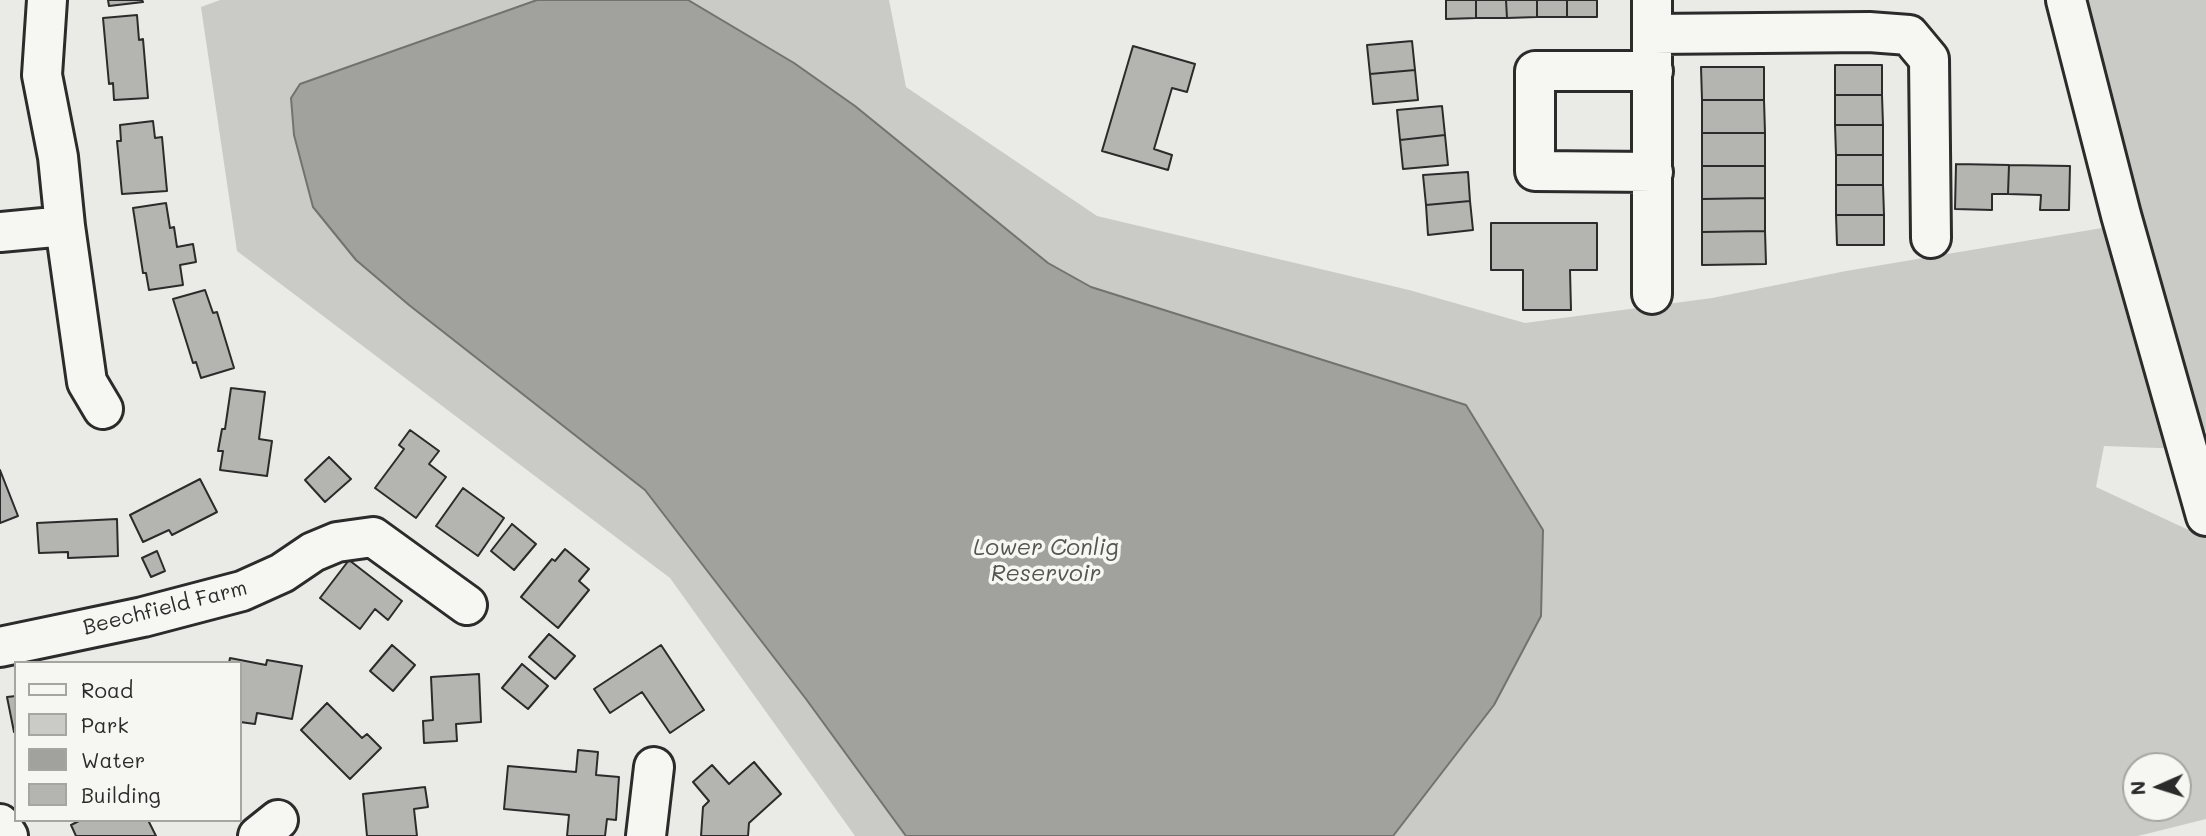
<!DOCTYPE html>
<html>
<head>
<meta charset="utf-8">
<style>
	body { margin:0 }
	#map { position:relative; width:2206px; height:836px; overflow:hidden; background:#eaeae6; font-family:Mali,sans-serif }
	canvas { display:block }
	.legend { position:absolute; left:14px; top:661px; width:228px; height:161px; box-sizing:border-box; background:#f6f6f2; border:2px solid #a5a5a2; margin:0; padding:9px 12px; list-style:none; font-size:21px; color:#2b2b2b }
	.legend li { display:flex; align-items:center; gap:14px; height:35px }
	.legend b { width:35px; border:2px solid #a5a5a2 }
	.north { position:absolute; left:2122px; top:752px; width:70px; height:70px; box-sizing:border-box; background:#f6f6f2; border:2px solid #a5a5a2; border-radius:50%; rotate:267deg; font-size:19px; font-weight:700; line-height:28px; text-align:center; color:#2b2b2b }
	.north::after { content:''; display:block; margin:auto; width:24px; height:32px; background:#2b2b2b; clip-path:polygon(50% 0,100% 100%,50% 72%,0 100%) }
</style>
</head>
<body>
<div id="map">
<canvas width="2206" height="836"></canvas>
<ul class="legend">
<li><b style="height:9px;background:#f6f6f2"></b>Road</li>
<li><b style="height:19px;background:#cacac7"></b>Park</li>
<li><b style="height:19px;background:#a1a19e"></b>Water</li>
<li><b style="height:19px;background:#b4b4b1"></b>Building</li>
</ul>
<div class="north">N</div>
</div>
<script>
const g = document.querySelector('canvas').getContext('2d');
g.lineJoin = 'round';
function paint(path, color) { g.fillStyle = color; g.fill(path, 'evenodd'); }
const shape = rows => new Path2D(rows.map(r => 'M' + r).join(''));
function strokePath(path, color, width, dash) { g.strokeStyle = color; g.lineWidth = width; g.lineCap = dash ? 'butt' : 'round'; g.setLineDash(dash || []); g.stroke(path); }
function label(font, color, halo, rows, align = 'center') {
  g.font = font + ' Mali,sans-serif'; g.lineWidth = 7; g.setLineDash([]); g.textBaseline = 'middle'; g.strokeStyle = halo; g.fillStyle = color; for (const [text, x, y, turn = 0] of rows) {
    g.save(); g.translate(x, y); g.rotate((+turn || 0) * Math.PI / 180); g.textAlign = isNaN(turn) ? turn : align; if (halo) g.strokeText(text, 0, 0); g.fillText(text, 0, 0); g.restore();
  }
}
paint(shape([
	[220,0,537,0,300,84,313,207,356,260,409,305,645,490,806,699,906,836,855,836,670,578,237,251,201,7],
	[688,0,889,0,906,87,1097,216,1409,290,1525,323,1712,298,1846,271,2114,226,2079,0,2206,0,2206,430,2186,449,2104,446,2096,487,2206,538,2206,819,2138,836,1393,836,1494,705,1467,405,1091,287,1048,263,855,106,794,63],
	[2136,766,2178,766,2178,808,2136,808]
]), '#cacac7');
const water = shape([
	[537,0,688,0,794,63,855,106,1048,263,1091,287,1466,405,1543,530,1541,616,1494,705,1393,836,906,836,806,699,645,490,409,305,356,260,313,207,294,135,291,98,300,84,537,0]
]);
paint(water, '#a1a19e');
strokePath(water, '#727270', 2);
const building = shape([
	[108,0,142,0,143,2,109,6,108,0],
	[1446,0,1476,0,1476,18,1446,19,1446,0],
	[1476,0,1506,0,1507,18,1476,18,1476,0],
	[1506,0,1537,0,1537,17,1507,18,1506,0],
	[1537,0,1567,0,1567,17,1537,17,1537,0],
	[1567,0,1597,0,1597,17,1567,17,1567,0],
	[137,15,139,40,143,39,148,98,114,100,113,83,109,84,103,18,137,15],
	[1412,41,1415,70,1370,74,1367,45,1412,41],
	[1133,46,1195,64,1187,92,1172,88,1154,149,1172,155,1168,170,1102,151,1133,46],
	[1835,65,1882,65,1882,95,1835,95,1835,65],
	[1701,67,1764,67,1764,100,1702,100,1701,67],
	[1415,70,1418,100,1373,104,1370,74,1415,70],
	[1835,95,1882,95,1883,125,1835,125,1835,95],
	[1702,100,1764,100,1765,133,1702,133,1702,100],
	[1442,106,1445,135,1400,140,1397,110,1442,106],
	[153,121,155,138,162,137,167,191,122,194,117,141,121,141,120,125,153,121],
	[1835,125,1883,125,1883,155,1836,155,1835,125],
	[1702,133,1765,133,1765,166,1702,166,1702,133],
	[1445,135,1448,165,1403,169,1400,140,1445,135],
	[1836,155,1883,155,1883,185,1836,185,1836,155],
	[1956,164,2009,165,2008,194,1992,194,1992,210,1955,209,1956,164],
	[2009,165,2070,166,2069,210,2040,210,2041,195,2008,194,2009,165],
	[1702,166,1765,166,1765,198,1702,199,1702,166],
	[1468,172,1470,201,1426,205,1423,175,1468,172],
	[1836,185,1883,185,1884,215,1836,215,1836,185],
	[1765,198,1765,231,1702,232,1702,199,1765,198],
	[1470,201,1473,230,1428,235,1426,205,1470,201],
	[166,203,170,228,174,227,177,247,193,244,196,262,180,265,183,285,149,290,146,273,143,273,133,208,166,203],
	[1836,215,1884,215,1884,245,1837,245,1836,215],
	[1491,223,1597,223,1597,270,1570,270,1571,310,1523,310,1523,270,1491,270,1491,223],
	[1765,231,1766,264,1702,265,1702,232,1765,231],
	[205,290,213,313,217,312,234,368,201,378,196,362,193,363,173,299,205,290],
	[231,388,265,392,259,439,272,441,267,476,220,470,223,451,218,451,222,429,225,429,231,388],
	[410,430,439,451,429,464,446,477,416,518,375,488,404,449,399,445,410,430],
	[329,457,351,479,325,502,305,480,329,457],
	[0,470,18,516,0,523,0,470],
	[200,479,217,512,172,535,169,530,143,542,130,515,200,479],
	[463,488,504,518,478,556,436,526,463,488],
	[117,519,118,556,68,558,68,552,39,553,37,523,117,519],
	[512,524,536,544,514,570,491,551,512,524],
	[565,549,589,569,579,581,589,590,558,628,521,597,552,559,555,561,565,549],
	[157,551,165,571,151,577,142,558,157,551],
	[349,560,402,601,388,620,375,609,360,629,320,598,349,560],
	[549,634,575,656,555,679,529,657,549,634],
	[392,645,415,665,393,691,370,671,392,645],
	[661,645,704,710,670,733,642,692,610,713,594,689,661,645],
	[230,658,266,665,267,660,302,666,292,719,257,713,255,724,240,722,240,663,229,663,230,658],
	[522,664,548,686,528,709,502,688,522,664],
	[479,674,481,722,456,724,457,741,424,743,423,721,433,720,431,677,479,674],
	[16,696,16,731,14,732,7,697,16,696],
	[327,703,362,738,367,734,381,748,350,779,301,730,327,703],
	[578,750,598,752,596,775,619,777,616,820,607,819,605,836,567,836,569,815,504,809,508,766,576,772,578,750],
	[754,762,781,794,749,823,748,836,701,836,703,807,709,801,693,782,712,765,729,784,754,762],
	[425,787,428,807,414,809,417,836,367,836,363,794,425,787],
	[81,820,148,820,156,836,76,836,71,825,81,820]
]);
paint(building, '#b4b4b1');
strokePath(building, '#2b2b2b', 2);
const street = shape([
	[47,0,42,75,58,157,65,226,87,382,103,409],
	[1652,0,1652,294],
	[2066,0,2121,215,2206,516],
	[1653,34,1869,32,1909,35,1929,59,1931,238],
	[1653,172,1535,171,1535,71,1653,71],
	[0,232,65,226],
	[0,647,143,617,242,591,282,573,313,552,337,542,373,537,467,605],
	[0,824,8,836],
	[258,836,278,820],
	[646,836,654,767]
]);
strokePath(street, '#2b2b2b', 44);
strokePath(street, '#f6f6f2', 38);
label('21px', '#2b2b2b', '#f6f6f2', [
	["Beechfield Farm",165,608,-14]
]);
label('italic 23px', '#545453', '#f6f6f2', [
	["Lower Conlig",1046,548],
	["Reservoir",1046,574]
]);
</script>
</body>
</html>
